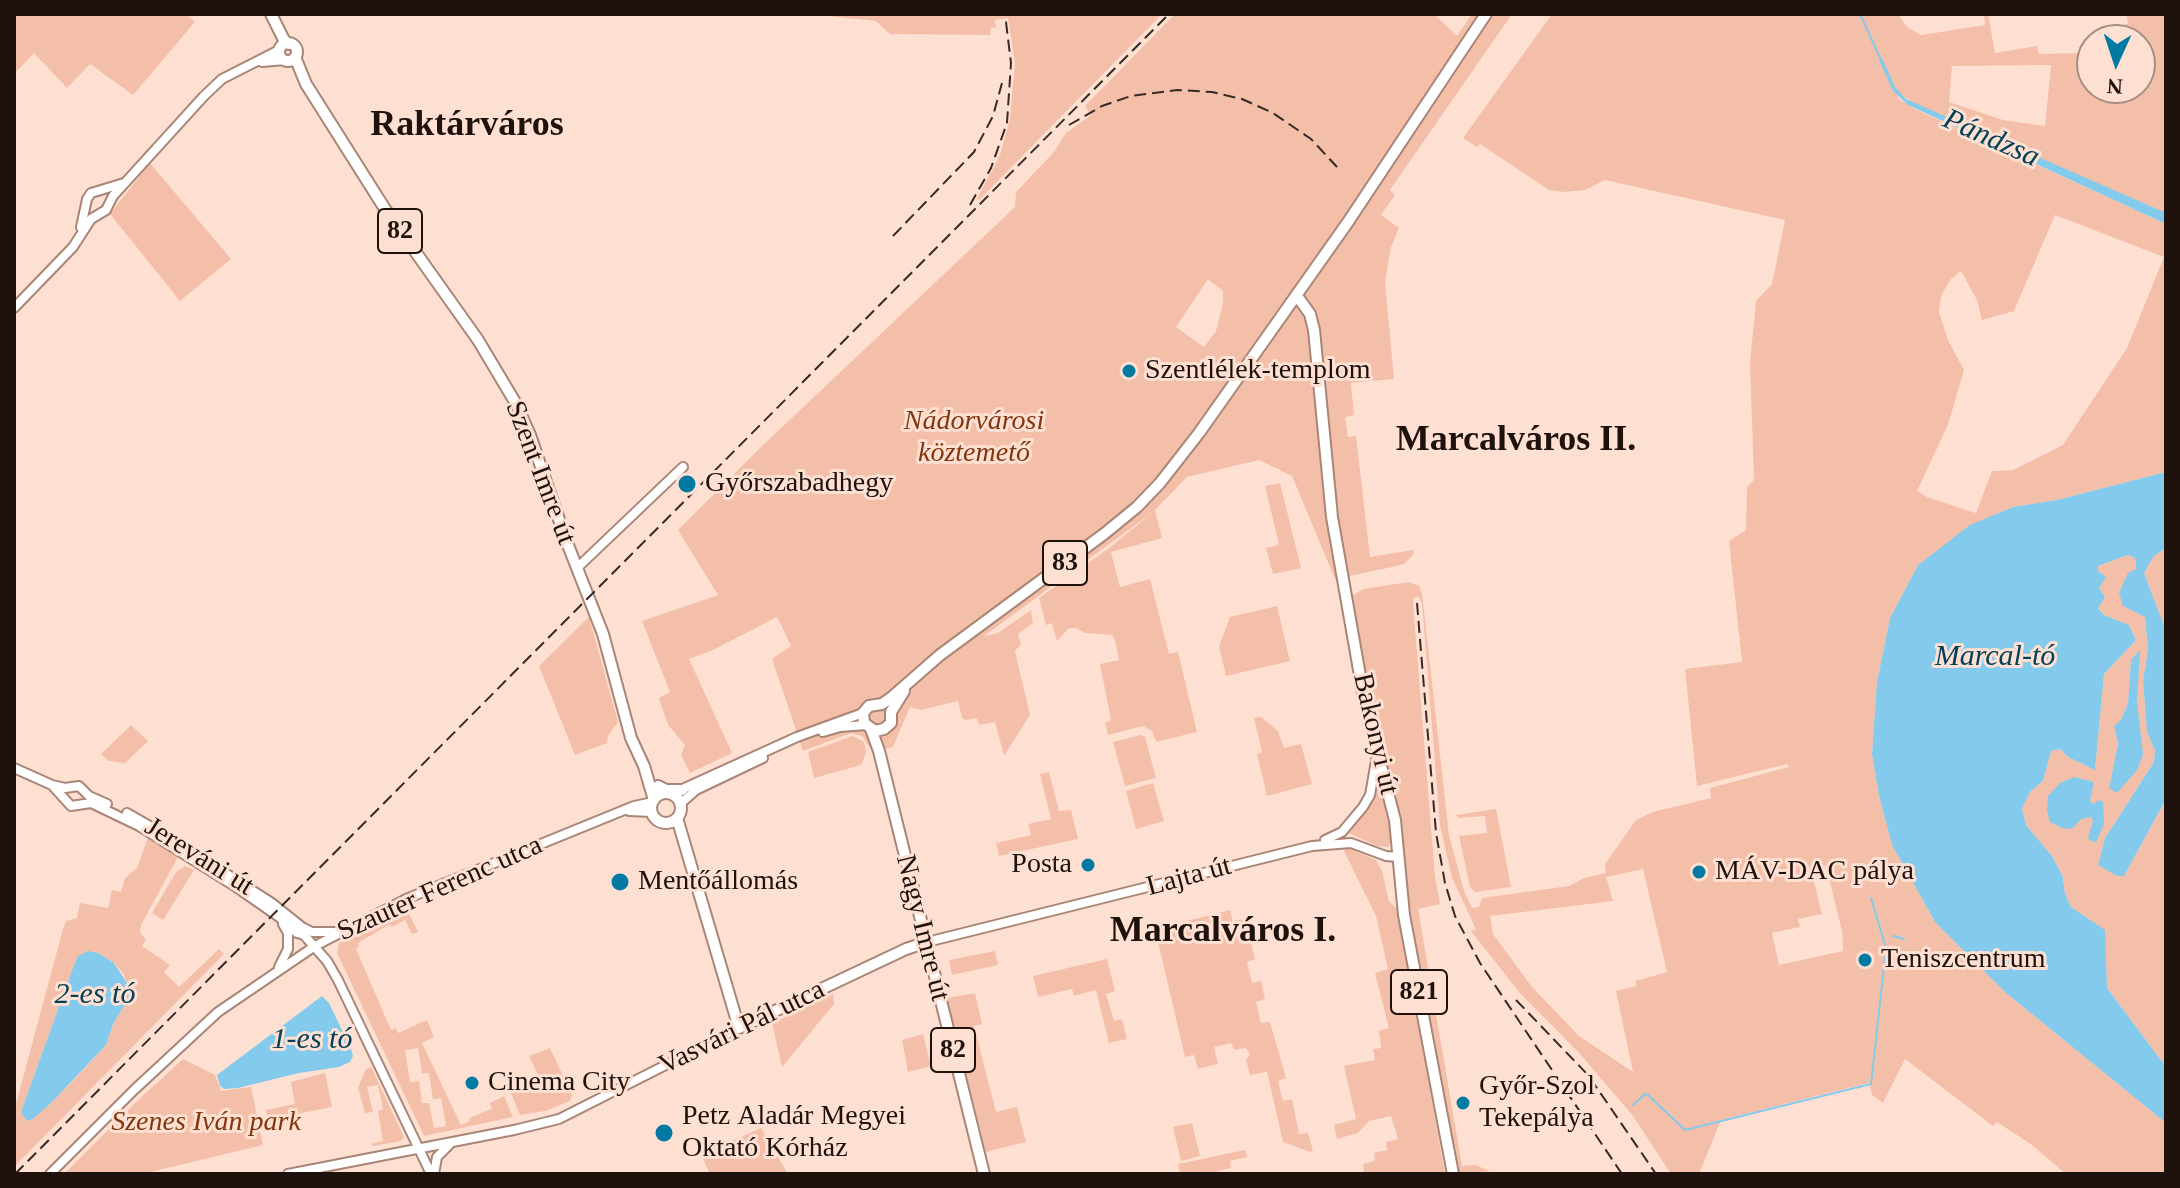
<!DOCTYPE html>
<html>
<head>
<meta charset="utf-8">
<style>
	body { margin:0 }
	#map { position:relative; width:2180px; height:1188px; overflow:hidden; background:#fee0d3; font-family:Georgia,serif }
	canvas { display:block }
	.frame { position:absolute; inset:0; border:16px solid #1f120d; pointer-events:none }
	.north { position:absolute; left:2076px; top:24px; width:80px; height:80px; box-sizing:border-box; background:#fee0d3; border:2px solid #a58e84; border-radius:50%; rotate:183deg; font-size:22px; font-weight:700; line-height:32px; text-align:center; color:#1f120d }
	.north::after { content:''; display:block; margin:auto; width:28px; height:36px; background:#007aa2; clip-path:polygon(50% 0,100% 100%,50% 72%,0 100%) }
</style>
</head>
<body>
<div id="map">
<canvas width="2180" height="1188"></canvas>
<div class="frame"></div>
<div class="north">N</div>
</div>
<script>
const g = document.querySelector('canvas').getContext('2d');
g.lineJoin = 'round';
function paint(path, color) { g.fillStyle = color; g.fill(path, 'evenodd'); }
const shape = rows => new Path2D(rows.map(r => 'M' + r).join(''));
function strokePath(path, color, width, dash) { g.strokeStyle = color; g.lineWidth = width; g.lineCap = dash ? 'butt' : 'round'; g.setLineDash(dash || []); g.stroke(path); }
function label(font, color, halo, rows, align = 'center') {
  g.font = font + ' Georgia,serif'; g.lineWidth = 6; g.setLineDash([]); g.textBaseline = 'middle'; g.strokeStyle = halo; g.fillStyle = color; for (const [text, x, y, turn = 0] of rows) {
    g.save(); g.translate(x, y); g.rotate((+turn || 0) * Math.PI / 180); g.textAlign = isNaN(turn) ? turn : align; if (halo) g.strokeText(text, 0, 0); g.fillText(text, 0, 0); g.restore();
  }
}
paint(shape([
	[14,14,186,14,195,22,133,95,90,64,67,88,34,53,14,74],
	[828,14,1162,14,979,200,977,199,1000,155,1010,119,1015,63,1008,18,995,20,996,28,991,27,990,35,890,34,876,21,828,16],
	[1175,14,1434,14,1457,36,1472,14,1512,14,1390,190,1395,195,1381,215,1399,228,1391,247,1385,282,1394,379,1351,383,1354,415,1345,417,1348,437,1356,436,1370,557,1414,550,1413,555,1404,564,1397,566,1335,579,1292,476,1259,460,1187,477,1155,510,1162,538,1111,552,1120,587,1150,579,1169,654,1178,652,1197,732,1156,742,1152,731,1143,726,1108,735,1105,723,1111,720,1100,664,1119,660,1115,640,1112,635,1085,633,1076,628,1069,628,1057,641,1052,623,1046,625,1039,598,1109,548,1153,512,984,636,998,633,1031,610,1033,623,1018,634,1021,644,1015,651,1030,715,1004,756,995,722,979,725,977,718,966,720,962,718,958,701,921,710,910,707,893,747,872,751,862,736,851,733,803,751,772,659,791,646,777,617,713,650,689,659,732,753,690,773,681,755,685,745,668,725,659,698,670,692,642,621,718,595,678,530,760,448,1015,207,1016,192,1054,152,1066,133,1091,115,1085,106],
	[1208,279,1223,291,1223,303,1216,331,1204,347,1176,327],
	[1552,14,1898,14,1907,27,1921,35,1985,25,1984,14,1988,14,1995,53,2037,46,2039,54,2085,53,2092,49,2092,88,2140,88,2140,40,2125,40,2122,25,2128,24,2126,14,2166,14,2166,214,1915,104,1901,95,1895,87,1899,99,1915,109,2166,224,2166,472,2057,500,2013,507,1970,526,1918,565,1890,618,1877,682,1872,754,1879,796,1892,845,1935,922,2006,993,2166,1123,2166,1174,2066,1174,2032,1145,1997,1122,1993,1126,1905,1059,1883,1103,1872,1095,1869,1083,1721,1120,1699,1174,1671,1174,1633,1116,1580,1054,1519,992,1471,931,1476,929,1452,878,1440,825,1422,603,1418,596,1414,598,1413,603,1435,877,1440,904,1418,909,1462,1166,1475,1165,1490,1171,1455,1174,1413,962,1392,786,1365,690,1351,597,1363,589,1409,582,1419,586,1422,593,1449,835,1464,891,1472,908,1479,907,1482,898,1569,886,1584,878,1606,873,1605,864,1636,820,1653,812,1711,798,1710,788,1789,767,1787,764,1697,786,1685,669,1742,662,1729,541,1746,530,1747,487,1754,480,1750,363,1756,301,1772,284,1785,220,1605,180,1585,190,1564,192,1549,190,1480,144,1477,147,1463,138],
	[2051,65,2045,126,2003,120,1949,102,1952,66],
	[2055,215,2164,257,2127,348,2063,445,2013,470,1992,471,1976,513,1927,497,1917,491,1948,425,1964,370,1948,340,1939,312,1941,296,1950,280,1961,271,1977,300,1982,320,2014,311],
	[1826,866,1842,931,1843,951,1779,965,1772,933,1800,927,1798,919,1822,914,1811,870],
	[1643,869,1667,972,1636,981,1636,986,1616,991,1633,1072,1579,1036,1532,987,1493,934,1490,916,1613,901,1606,877],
	[150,163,231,259,180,301,110,214],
	[1280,483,1301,568,1273,574,1266,548,1279,545,1265,486],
	[2166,548,2166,631,2144,573,2154,556],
	[2128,555,2135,558,2136,569,2123,606,2145,617,2148,649,2143,681,2147,732,2155,751,2154,762,2105,838,2098,865,2124,876,2166,799,2166,1067,2107,988,2104,930,2071,907,2065,894,2063,877,2052,856,2026,825,2022,808,2030,792,2043,781,2051,751,2060,749,2068,757,2095,770,2104,674,2136,640,2129,625,2104,615,2098,607,2099,588,2105,577,2097,571,2098,566],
	[2131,660,2139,735,2136,770,2127,780,2109,788,2118,744,2114,727,2121,720,2128,703],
	[1277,606,1290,661,1226,676,1219,646,1230,617],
	[589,617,618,722,608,736,607,743,575,755,539,666],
	[1261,717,1278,731,1284,748,1301,744,1312,784,1267,796,1257,754,1262,752,1254,718],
	[131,725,148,741,125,763,109,761,101,754],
	[1141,735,1145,737,1156,778,1125,786,1113,742],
	[853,736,864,742,866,753,861,765,814,778,808,752],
	[1049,772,1059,811,1071,810,1078,839,999,856,996,843,1031,835,1028,824,1051,819,1040,774],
	[1380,781,1392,841,1388,847,1377,846,1349,833],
	[1153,783,1164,821,1136,829,1126,791],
	[1496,809,1511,887,1475,892,1470,887,1459,836,1487,833,1485,816,1458,818,1456,815],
	[148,837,179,855,141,925,140,932,146,940,142,946,170,965,164,972,179,987,219,949,224,954,14,1167,14,1111,63,929,66,921,77,918,80,903,108,908,112,890,121,892,125,878,137,868],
	[98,953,114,963,123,973,129,988,129,998,113,1024,106,1045,72,1082,30,1121,21,1112,75,962,78,956],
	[1341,845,1376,860,1382,871,1389,901,1398,910,1445,1174,1359,1174,1364,1173,1363,1164,1375,1161,1374,1153,1387,1150,1386,1142,1398,1139,1391,1116,1369,1121,1358,1133,1337,1139,1334,1125,1356,1119,1344,1066,1375,1060,1373,1049,1381,1048,1379,1031,1389,1028,1375,973,1388,969,1376,916],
	[185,866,194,870,163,920,152,913,176,872],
	[407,910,418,932,412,934,405,920,392,927,390,924,358,943,359,946,356,949,391,1030,396,1028,398,1033,427,1020,434,1037,422,1043,461,1125,470,1121,469,1118,492,1109,490,1103,504,1096,513,1117,424,1136,337,953,339,943],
	[418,1048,422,1073,429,1073,433,1099,441,1098,446,1126,434,1128,429,1103,422,1103,419,1081,410,1082,405,1050],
	[1230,910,1233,921,1245,919,1255,959,1247,962,1252,983,1261,981,1265,999,1256,1002,1261,1023,1270,1022,1286,1078,1278,1081,1283,1101,1292,1099,1299,1134,1308,1133,1313,1151,1310,1152,1283,1142,1267,1072,1250,1075,1246,1060,1250,1055,1246,1048,1234,1050,1231,1043,1214,1047,1218,1064,1198,1069,1194,1055,1185,1057,1155,929],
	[995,951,998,965,952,975,949,960],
	[1107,959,1115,991,1106,994,1114,1021,1122,1019,1127,1039,1109,1043,1096,990,1074,996,1072,989,1038,997,1033,976],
	[975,993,982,1024,974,1026,996,1112,1017,1107,1026,1142,986,1152,947,998],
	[833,994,834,1004,782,1067,772,1023],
	[923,1034,931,1066,908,1072,902,1040],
	[550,1048,572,1095,570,1101,545,1111,520,1115,510,1091,538,1075,529,1056],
	[183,1059,215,1075,221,1091,251,1087,263,1145,142,1174,64,1174,133,1105],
	[371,1067,404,1137,401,1141,373,1146,371,1144,383,1141,378,1111,383,1109,378,1085,367,1087,373,1112,365,1113,358,1088,366,1069],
	[325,1073,332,1107,268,1120,266,1110,295,1104,291,1082],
	[1192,1123,1200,1156,1181,1161,1173,1127],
	[761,1128,788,1174,710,1174,701,1155],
	[1245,1150,1247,1157,1230,1161,1231,1168,1217,1171,1217,1174,1180,1174,1178,1164]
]), '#f4bfa9');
paint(shape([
	[1882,58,1895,87,1906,99,2166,213,2166,224,1908,105,1893,91,1879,60],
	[2166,472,2166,548,2154,556,2144,573,2166,631,2166,799,2124,876,2117,876,2098,865,2105,838,2154,762,2155,751,2147,732,2143,681,2148,649,2145,617,2123,606,2119,593,2128,573,2136,569,2135,558,2128,555,2098,566,2098,571,2106,577,2099,588,2105,597,2098,608,2104,615,2129,625,2136,640,2104,674,2095,770,2068,757,2060,749,2051,751,2043,781,2030,792,2022,808,2026,825,2052,856,2063,877,2065,894,2071,907,2105,930,2107,988,2166,1067,2166,1123,2006,993,1935,922,1892,845,1879,796,1872,754,1877,682,1890,618,1918,565,1970,525,2013,507,2057,500],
	[2140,650,2137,701,2143,754,2137,770,2117,793,2109,788,2118,744,2114,726,2121,720,2128,703,2131,660],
	[2074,777,2094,782,2090,801,2094,804,2099,800,2103,802,2104,824,2096,842,2091,841,2088,838,2093,821,2091,817,2081,819,2072,829,2062,828,2050,822,2047,810,2048,796,2060,783],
	[88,951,98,953,114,963,127,983,129,998,113,1024,106,1045,53,1101,33,1119,27,1121,21,1112,75,962,78,956],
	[322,996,329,1003,351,1049,353,1056,350,1062,339,1067,299,1073,238,1088,224,1089,220,1086,217,1075]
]), '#84caec');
strokePath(shape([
	[1860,14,1881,60],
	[1893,936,1904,939],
	[1633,1105,1645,1094,1648,1095,1685,1130,1871,1084,1886,948,1871,898]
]), '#84caec', 2);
const tertiary = shape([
	[262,62,285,60],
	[81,227,87,199,91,193,124,183],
	[14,308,73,247,91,219,106,210,113,196,204,96,222,79,279,50],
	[577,568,683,467],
	[823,732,840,727,866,725],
	[14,768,52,785,65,788,79,786,89,796,107,804],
	[52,785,71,806,91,803,139,826,236,887,279,917,297,933,304,935,327,961,338,980,431,1174],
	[676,792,797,737,863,713],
	[680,804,696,790,763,758],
	[629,811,652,812],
	[127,813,174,840,272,903,302,927,304,935],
	[1325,840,1342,832,1363,807,1370,795,1377,755],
	[302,927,312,932,334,932],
	[927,942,1312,846,1351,843,1386,856,1399,857],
	[279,967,288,949,288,933,283,924],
	[50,1174,134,1090,218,1012,315,946,406,899,634,806,653,802],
	[288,1174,514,1130,559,1119,739,1028],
	[434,1174,437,1157,450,1144]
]);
const primary = shape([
	[271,14,284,40,289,44],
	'279 52a9 9 0 1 1 18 0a9 9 0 1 1-18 0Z',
	[295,57,306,84,385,209,478,340,515,402,530,435,566,540,603,634,631,738,644,766,654,800],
	[1297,296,1310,314,1314,330,1332,517,1365,704,1395,820,1404,915,1453,1174],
	[871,729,879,751,984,1174],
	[884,729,875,731,864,723,863,713,869,706,882,704,892,697,940,655,1104,534,1137,507,1160,483,1199,433,1348,222,1486,14],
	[884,729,891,723,891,712,904,691],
	[658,786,666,790,682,790],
	'651 808a15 15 0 1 1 30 0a15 15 0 1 1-30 0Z',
	[677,818,739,1028,906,949,927,942]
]);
strokePath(tertiary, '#a88576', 12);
strokePath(primary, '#a88576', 14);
strokePath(tertiary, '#fff', 8);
strokePath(primary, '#fff', 10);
strokePath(shape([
	[1069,125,1102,106,1131,96,1177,90,1212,92,1242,99,1273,113,1311,139,1337,167],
	[970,205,991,168,1007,123,1011,63,1005,14],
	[893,236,974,152,993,116,1002,83],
	[1417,603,1436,833,1445,883,1455,916,1480,963,1622,1174],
	[1516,1000,1588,1075,1656,1174],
	[15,1174,1169,14]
]), '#382923', 2, [12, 6]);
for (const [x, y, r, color] of [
	[1129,371,8,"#007aa2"],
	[687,484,10,"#007aa2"],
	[1088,865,8,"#007aa2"],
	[1699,872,8,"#007aa2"],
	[620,882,10,"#007aa2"],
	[1865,960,8,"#007aa2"],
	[472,1083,8,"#007aa2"],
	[1463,1103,8,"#007aa2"],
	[664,1133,10,"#007aa2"]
]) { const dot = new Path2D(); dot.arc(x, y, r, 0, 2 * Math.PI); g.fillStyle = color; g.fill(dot); strokePath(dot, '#fee0d3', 3); }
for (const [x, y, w] of [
	[400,231,44],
	[1065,563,44],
	[1419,992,56],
	[953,1050,44]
]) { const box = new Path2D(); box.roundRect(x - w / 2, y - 22, w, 44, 6); g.fillStyle = '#fee0d3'; g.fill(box); strokePath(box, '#1f120d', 2); }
label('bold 26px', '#1f120d', null, [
	["82",400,231],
	["83",1065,563],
	["821",1419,992],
	["82",953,1050]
]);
label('28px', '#1f120d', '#fee0d3', [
	["Szentlélek-templom",1145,371],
	["Győrszabadhegy",705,484],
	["Posta",1072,865,"right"],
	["MÁV-DAC pálya",1715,872],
	["Mentőállomás",638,882],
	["Teniszcentrum",1881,960],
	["Cinema City",488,1083],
	["Győr-Szol",1479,1087],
	["Tekepálya",1479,1119],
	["Petz Aladár Megyei",682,1117],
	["Oktató Kórház",682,1149]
], 'left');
label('italic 28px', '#81360e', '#fee0d3', [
	["Nádorvárosi",974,422],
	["köztemető",974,454],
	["Szenes Iván park",206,1123]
]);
label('28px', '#1f120d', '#fee0d3', [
	["Szent Imre út",540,473,69],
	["Bakonyi út",1375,734,77],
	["Jereváni út",199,857,32],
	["Lajta út",1189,877,-15],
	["Szauter Ferenc utca",440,889,-24],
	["Nagy Imre út",922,928,76],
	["Vasvári Pál utca",742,1028,-26]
]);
label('italic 30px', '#034158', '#fee0d3', [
	["Pándzsa",1991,139,24],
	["Marcal-tó",1995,657],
	["2-es tó",95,995],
	["1-es tó",312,1040]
]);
label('bold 36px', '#1f120d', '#fee0d3', [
	["Raktárváros",467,126],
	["Marcalváros II.",1516,441],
	["Marcalváros I.",1223,932]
]);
</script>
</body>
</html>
